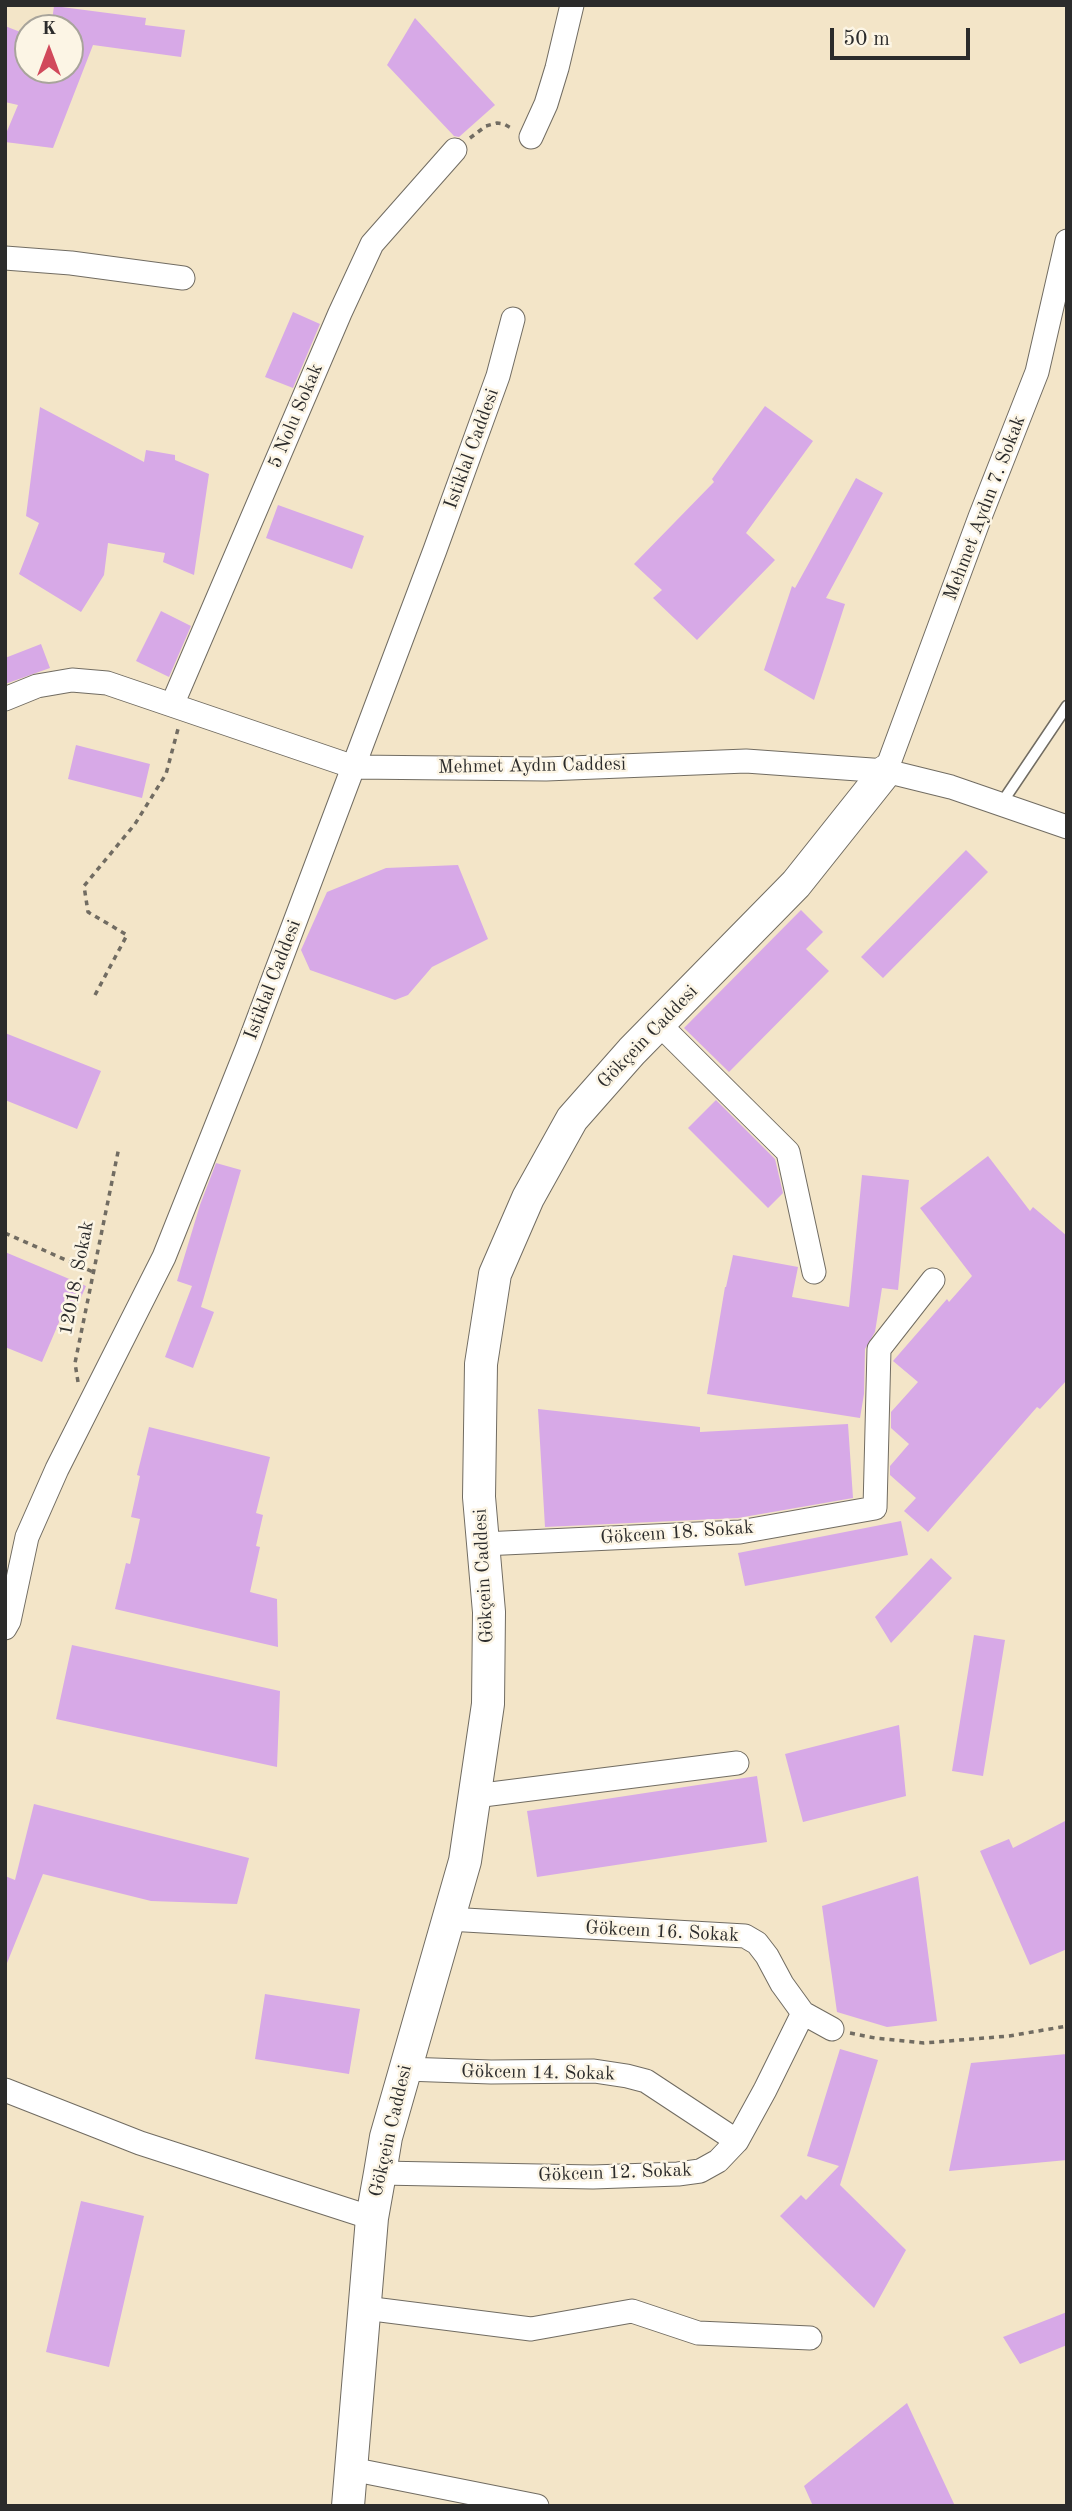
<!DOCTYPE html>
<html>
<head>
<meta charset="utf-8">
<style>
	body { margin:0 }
	#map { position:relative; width:1072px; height:2511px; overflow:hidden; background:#f3e5c8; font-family:"Old Standard TT",serif }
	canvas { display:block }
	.frame { position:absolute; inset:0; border:7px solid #2b2b2b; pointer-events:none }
	.north { position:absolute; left:14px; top:14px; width:70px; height:70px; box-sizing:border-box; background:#fcf5e5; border:2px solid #a8a49b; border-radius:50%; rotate:0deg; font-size:19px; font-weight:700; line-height:28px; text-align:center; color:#2b2b2b }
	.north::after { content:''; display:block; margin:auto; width:24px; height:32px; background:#d1495b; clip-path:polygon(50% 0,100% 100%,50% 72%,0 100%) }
	.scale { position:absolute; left:830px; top:28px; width:140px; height:32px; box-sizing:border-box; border:4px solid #2b2b2b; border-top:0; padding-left:9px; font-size:21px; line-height:24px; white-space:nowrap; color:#2b2b2b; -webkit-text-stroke:5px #fcf5e5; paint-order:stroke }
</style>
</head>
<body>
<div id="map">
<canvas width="1072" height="2511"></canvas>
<div class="frame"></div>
<div class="north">K</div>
<div class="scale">50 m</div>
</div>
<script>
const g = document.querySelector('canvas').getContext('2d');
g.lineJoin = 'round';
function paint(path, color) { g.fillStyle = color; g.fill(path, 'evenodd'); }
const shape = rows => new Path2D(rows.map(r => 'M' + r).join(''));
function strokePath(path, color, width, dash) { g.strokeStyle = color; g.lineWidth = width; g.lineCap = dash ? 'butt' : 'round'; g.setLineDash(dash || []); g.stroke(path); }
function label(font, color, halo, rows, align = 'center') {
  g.font = font + ' "Old Standard TT",serif'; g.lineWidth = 5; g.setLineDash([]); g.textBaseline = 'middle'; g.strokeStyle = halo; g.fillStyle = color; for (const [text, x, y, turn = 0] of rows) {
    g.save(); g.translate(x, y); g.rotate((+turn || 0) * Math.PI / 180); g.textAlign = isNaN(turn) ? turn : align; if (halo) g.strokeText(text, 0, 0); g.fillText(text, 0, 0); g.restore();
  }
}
paint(shape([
	[54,6,146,18,145,25,185,30,181,57,93,45,53,148,5,142,5,136,18,105,5,102,5,26,28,35,28,70,70,70,70,28,51,28],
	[415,18,495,105,459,137,454,136,387,65],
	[293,312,320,324,293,388,265,377],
	[765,406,813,441,746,533,775,560,697,640,653,598,662,590,634,564,714,482,712,479],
	[40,407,144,462,146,450,175,455,175,460,209,474,194,575,163,562,165,553,108,543,104,575,81,612,19,574,39,523,26,516],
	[856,478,883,493,826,598,845,604,814,700,764,670,792,586,795,588],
	[278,505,364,536,352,569,266,538],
	[161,611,191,626,169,677,136,661],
	[41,644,50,668,5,684,5,658],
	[76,745,150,764,142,798,68,779],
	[966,850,988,872,883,978,861,957],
	[458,865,488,939,432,967,408,995,395,1000,310,970,301,950,327,892,386,868],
	[801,910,823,932,806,949,829,971,729,1072,684,1028],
	[5,1033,101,1071,77,1129,5,1100],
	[716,1100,775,1159,783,1193,768,1208,688,1128],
	[988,1156,1030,1211,1033,1207,1067,1236,1067,1380,1040,1409,1037,1407,928,1532,904,1511,916,1498,890,1475,890,1466,909,1444,891,1428,891,1412,918,1382,893,1361,947,1299,949,1302,972,1276,920,1208],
	[216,1163,241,1170,201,1307,214,1312,193,1368,165,1357,192,1286,177,1281,200,1205],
	[862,1175,909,1180,898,1290,882,1288,875,1332,865,1349,864,1394,860,1418,707,1394,725,1287,726,1287,733,1255,798,1267,792,1297,849,1307],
	[5,1252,86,1286,72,1318,63,1313,42,1362,5,1347],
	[538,1409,700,1427,700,1432,848,1424,853,1498,738,1518,545,1527],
	[149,1427,270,1457,256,1513,263,1515,256,1546,260,1547,250,1592,277,1599,278,1647,115,1609,126,1563,130,1564,140,1519,131,1517,140,1476,137,1475],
	[901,1521,908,1555,745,1586,738,1553],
	[931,1558,952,1578,891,1643,875,1617],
	[974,1635,1005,1640,983,1776,952,1771],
	[72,1645,280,1691,277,1767,56,1719],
	[899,1725,906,1796,803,1822,785,1754],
	[757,1776,767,1842,537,1877,527,1811],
	[34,1804,249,1858,237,1904,151,1901,43,1874,5,1968,5,1876,15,1880],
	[1067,1820,1067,1949,1030,1965,980,1851,1009,1839,1013,1848],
	[918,1876,937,2021,887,2027,837,2012,822,1906],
	[265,1994,360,2009,349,2074,255,2059],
	[840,2049,878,2060,840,2185,906,2250,874,2308,780,2216,801,2195,806,2200,839,2166,807,2156],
	[1067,2054,1067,2160,949,2171,971,2063],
	[81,2201,144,2216,109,2367,46,2352],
	[1067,2312,1067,2345,1020,2364,1003,2337],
	[907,2403,955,2506,813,2506,804,2486]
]), '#d7a9e7');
const lane = shape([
	[1001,804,1067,706]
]);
const street = shape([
	[531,137,546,104,557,68,572,5],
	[5,258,71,263,183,278],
	[5,699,37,686,72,680,107,683,354,767,546,769,746,761,886,771,951,787,1067,827],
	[172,705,340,313,372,244,455,150],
	[886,771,980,517,1037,372,1067,241],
	[659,1024,788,1152,814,1272],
	[483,1544,740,1532,875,1508,879,1349,933,1280],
	[5,1628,9,1621,27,1537,57,1469,164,1257,247,1049,435,550,498,376,513,319],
	[475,1796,737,1763],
	[448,1919,745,1936,757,1943,767,1956,782,1984,803,2013,832,2029],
	[405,2069,491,2072,594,2071,627,2076,646,2081,737,2141],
	[5,2090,140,2143,372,2218],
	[380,2173,593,2177,678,2174,700,2171,718,2161,737,2141,765,2090,803,2013],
	[365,2308,531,2329,632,2311,698,2333,810,2338],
	[351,2469,537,2506]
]);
const secondary = shape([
	[348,2506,372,2218,380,2173,386,2137,465,1861,488,1704,489,1612,479,1497,481,1364,495,1274,528,1198,572,1119,632,1051,796,884,886,771]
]);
strokePath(lane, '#716c62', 13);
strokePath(street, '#716c62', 25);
strokePath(secondary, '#716c62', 34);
strokePath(shape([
	[470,138,486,126,497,123,504,124,513,129],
	[95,995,127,935,88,912,84,886,135,824,166,774,178,729],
	[5,1233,93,1272],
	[78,1382,75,1363,119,1147],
	[850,2033,875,2038,924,2043,1009,2036,1067,2026]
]), '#716c62', 3.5, [5, 5]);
strokePath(lane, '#fff', 10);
strokePath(street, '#fff', 23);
strokePath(secondary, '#fff', 32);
label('19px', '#2b2b2b', '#fcf5e5', [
	["5 Nolu Sokak",296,416,-67],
	["Istiklal Caddesi",472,449,-70],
	["Mehmet Aydın 7. Sokak",985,508,-69],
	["Mehmet Aydın Caddesi",532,766,-1],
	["Istiklal Caddesi",273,980,-69],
	["Gökçein Caddesi",648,1037,-46],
	["12018. Sokak",77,1278,-79],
	["Gökceın 18. Sokak",677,1533,-4],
	["Gökçein Caddesi",484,1576,-93],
	["Gökceın 16. Sokak",662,1932,3],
	["Gökceın 14. Sokak",538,2073,1],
	["Gökçein Caddesi",391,2131,-77],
	["Gökceın 12. Sokak",615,2173,-2]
]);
</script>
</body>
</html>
